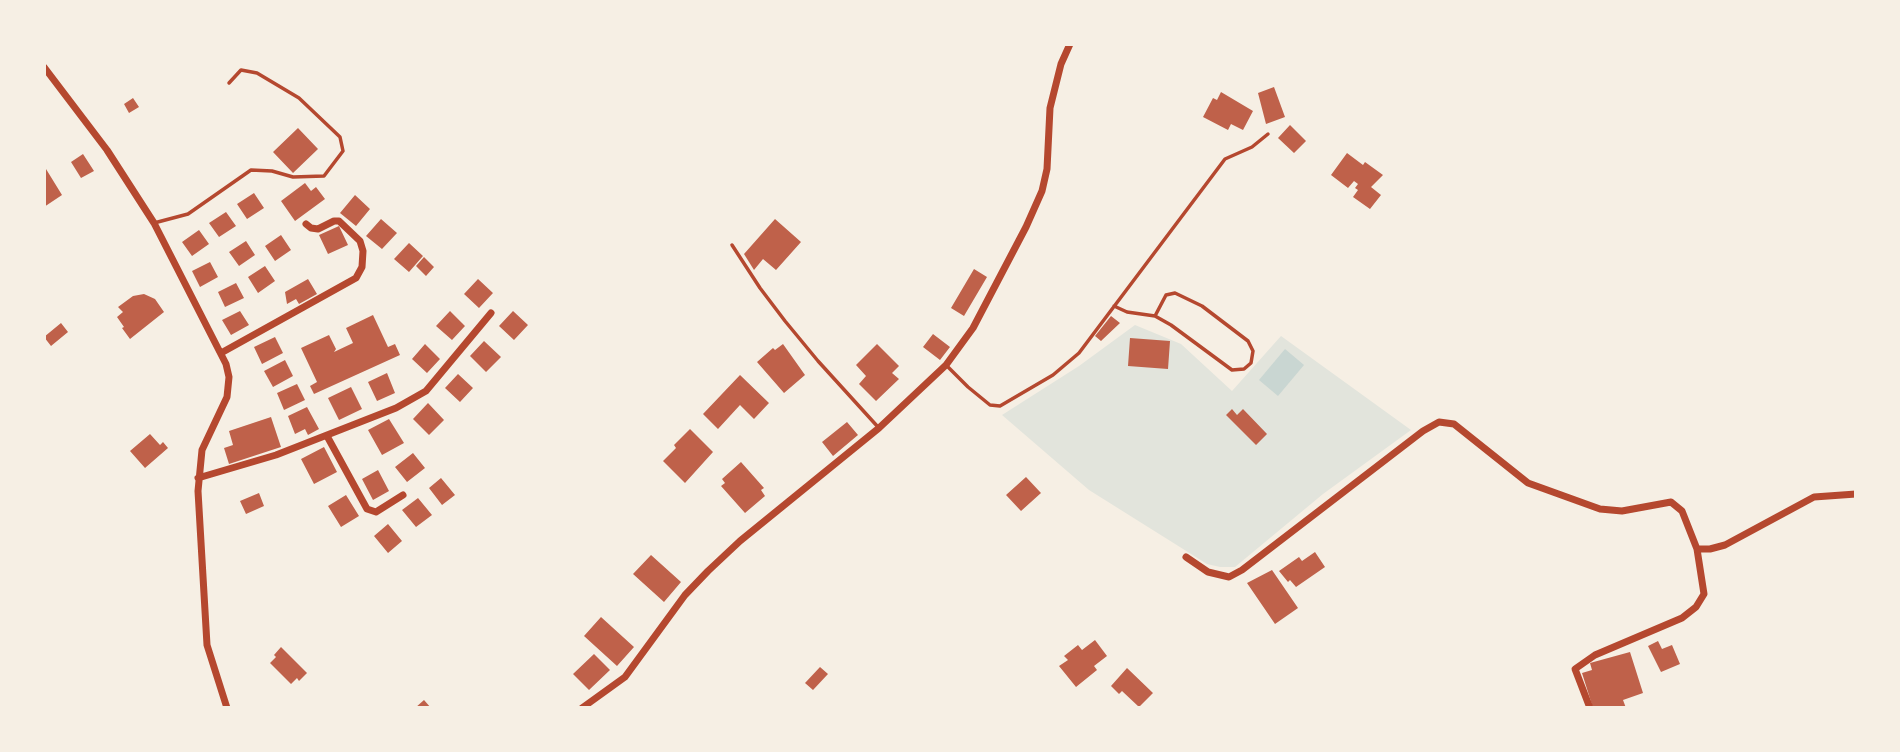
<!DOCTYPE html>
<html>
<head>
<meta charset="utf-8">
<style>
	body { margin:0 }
	#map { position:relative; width:1900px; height:752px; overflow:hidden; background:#f6efe4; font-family:"Open Sans",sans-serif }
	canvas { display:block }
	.frame { position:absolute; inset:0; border:46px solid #f6efe4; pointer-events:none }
</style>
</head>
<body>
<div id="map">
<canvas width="1900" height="752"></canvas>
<div class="frame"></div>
</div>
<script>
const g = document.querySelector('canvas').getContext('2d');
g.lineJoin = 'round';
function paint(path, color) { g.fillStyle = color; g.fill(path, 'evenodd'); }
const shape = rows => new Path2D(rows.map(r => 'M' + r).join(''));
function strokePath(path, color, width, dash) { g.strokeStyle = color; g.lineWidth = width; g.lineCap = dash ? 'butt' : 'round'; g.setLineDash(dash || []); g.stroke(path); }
paint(shape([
	[1135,325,1181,344,1232,391,1281,336,1411,430,1323,494,1235,567,1220,567,1207,564,1089,490,1002,415,1079,366]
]), '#e2e4dc');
paint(shape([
	[1285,349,1304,365,1278,396,1259,380]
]), '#c9d6d2');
paint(shape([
	[1274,87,1285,117,1266,124,1258,93],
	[1221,92,1253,111,1243,130,1231,124,1228,130,1203,117,1213,98,1217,100],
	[133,98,139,107,129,113,124,104],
	[1290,125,1306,141,1294,153,1278,138],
	[298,128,318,149,293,173,273,152],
	[1347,153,1363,165,1365,162,1383,175,1371,187,1381,195,1370,209,1353,197,1358,190,1355,188,1358,184,1354,181,1348,188,1331,175],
	[83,154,94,171,81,178,71,162],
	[46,169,62,195,44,207,44,170],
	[305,183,311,191,316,187,325,199,295,221,281,201],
	[254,193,264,208,247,219,237,204],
	[355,195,370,209,356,226,340,213],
	[226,212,236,226,219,237,209,223],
	[381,219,397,233,382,249,366,236],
	[775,219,801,242,776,270,763,259,754,270,744,254],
	[339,226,348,245,328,254,319,235],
	[199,230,209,244,192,256,182,242],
	[281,235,291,250,275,261,265,246],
	[246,241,255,255,239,266,229,252],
	[409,243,423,256,409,272,394,259],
	[424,257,434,267,426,276,416,266],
	[210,262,218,277,200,287,192,271],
	[265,266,275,281,258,293,248,277],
	[974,269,987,277,964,316,951,308],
	[308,279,317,294,299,304,296,299,287,304,285,292],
	[478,279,493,293,479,308,464,294],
	[236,283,244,298,225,307,218,292],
	[144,294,155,299,164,312,130,339,122,328,124,327,117,317,123,312,118,307,133,296],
	[240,311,249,325,231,335,222,320],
	[450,311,465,326,452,340,436,326],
	[513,311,528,325,514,340,499,326],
	[373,315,388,347,395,344,400,355,314,394,310,386,317,382,301,348,329,335,336,349,334,352,353,343,346,328],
	[1111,316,1120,323,1101,341,1095,336],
	[61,323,68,332,51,346,44,337],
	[933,334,950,347,940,360,923,347],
	[275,337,283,353,262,364,254,347],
	[1130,338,1170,341,1168,369,1128,366],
	[484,341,501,357,486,372,470,356],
	[425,344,440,359,427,373,412,359],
	[783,344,805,375,784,393,757,362,773,348,775,350],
	[877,344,899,366,892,373,899,379,876,401,859,384,866,376,856,365],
	[285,360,293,376,273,387,264,371],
	[387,373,395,393,377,401,368,382],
	[458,374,473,388,460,402,445,388],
	[740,375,769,403,754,419,740,405,718,429,703,414],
	[297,384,305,400,284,410,277,393],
	[351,387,362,409,339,420,328,398],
	[428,403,444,420,429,435,413,419],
	[307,407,319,429,308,435,305,429,295,434,288,416],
	[1232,409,1237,415,1243,409,1267,434,1256,445,1226,415],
	[271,417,281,447,229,464,224,448,233,445,229,431],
	[389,419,404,443,382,455,368,430],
	[847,422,858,435,833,456,822,442],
	[690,429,713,452,685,483,663,461,676,448,674,445],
	[150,434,160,445,163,442,168,448,145,468,130,451],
	[324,447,337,472,314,484,301,459],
	[413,453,425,468,407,482,395,467],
	[741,462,764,488,761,490,765,496,745,513,721,486,725,483,722,479],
	[378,470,389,491,373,500,362,479],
	[1026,477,1041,493,1021,511,1006,495],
	[441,478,455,495,442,505,429,488],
	[259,493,264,506,246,514,240,501],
	[346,495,359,516,341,527,328,506],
	[418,498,432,515,416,527,402,510],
	[388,524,402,541,388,553,374,536],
	[1315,552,1325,567,1296,587,1290,580,1288,582,1279,571,1299,557,1302,561],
	[651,555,681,582,664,602,633,574],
	[1272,570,1298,608,1275,624,1247,583],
	[601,617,634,647,617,666,584,636],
	[1095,640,1107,656,1094,666,1097,670,1076,687,1059,666,1068,660,1064,656,1078,645,1082,650],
	[1658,641,1662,649,1672,645,1680,664,1661,672,1648,646],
	[281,647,307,673,299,681,297,678,291,684,270,663,276,657,274,655],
	[1630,652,1643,693,1623,700,1626,708,1593,708,1582,673,1592,670,1590,663],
	[594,654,610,670,589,690,573,674],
	[820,667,828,674,813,690,805,683],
	[1127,668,1153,693,1139,707,1122,691,1119,694,1111,686],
	[424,700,431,708,415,708]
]), '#bf614a');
strokePath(shape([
	[154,223,188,214,251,170,272,171,293,177,324,176,343,151,340,137,299,98,257,73,241,70,229,83],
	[732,245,760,288,785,321,818,361,878,427],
	[1114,306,1127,312,1155,316,1171,325,1232,370,1244,369,1251,363,1253,351,1248,341,1202,306,1175,293,1166,295,1155,316],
	[947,366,968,387,990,405,1000,406,1053,375,1079,353,1225,159,1252,147,1268,134]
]), '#b5482f', 3.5);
strokePath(shape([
	[44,67,107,150,154,223,226,364,229,377,227,397,202,450,198,491,207,645,227,708],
	[221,353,356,278,362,267,363,251,360,241,339,221,334,221,318,229,311,228,306,224],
	[327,436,367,509,376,512,403,495],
	[198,478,276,455,396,408,426,391,491,313],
	[1697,549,1710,549,1725,545,1814,497,1856,494],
	[1186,557,1208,572,1229,577,1242,570,1423,431,1439,422,1454,424,1528,483,1600,509,1622,511,1671,502,1682,511,1697,549,1704,594,1696,607,1682,618,1595,655,1575,669,1590,708],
	[582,708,625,677,685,595,708,571,740,541,879,428,946,365,973,328,1026,227,1042,191,1047,169,1050,108,1061,64,1070,44]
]), '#b5482f', 7);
</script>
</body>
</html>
